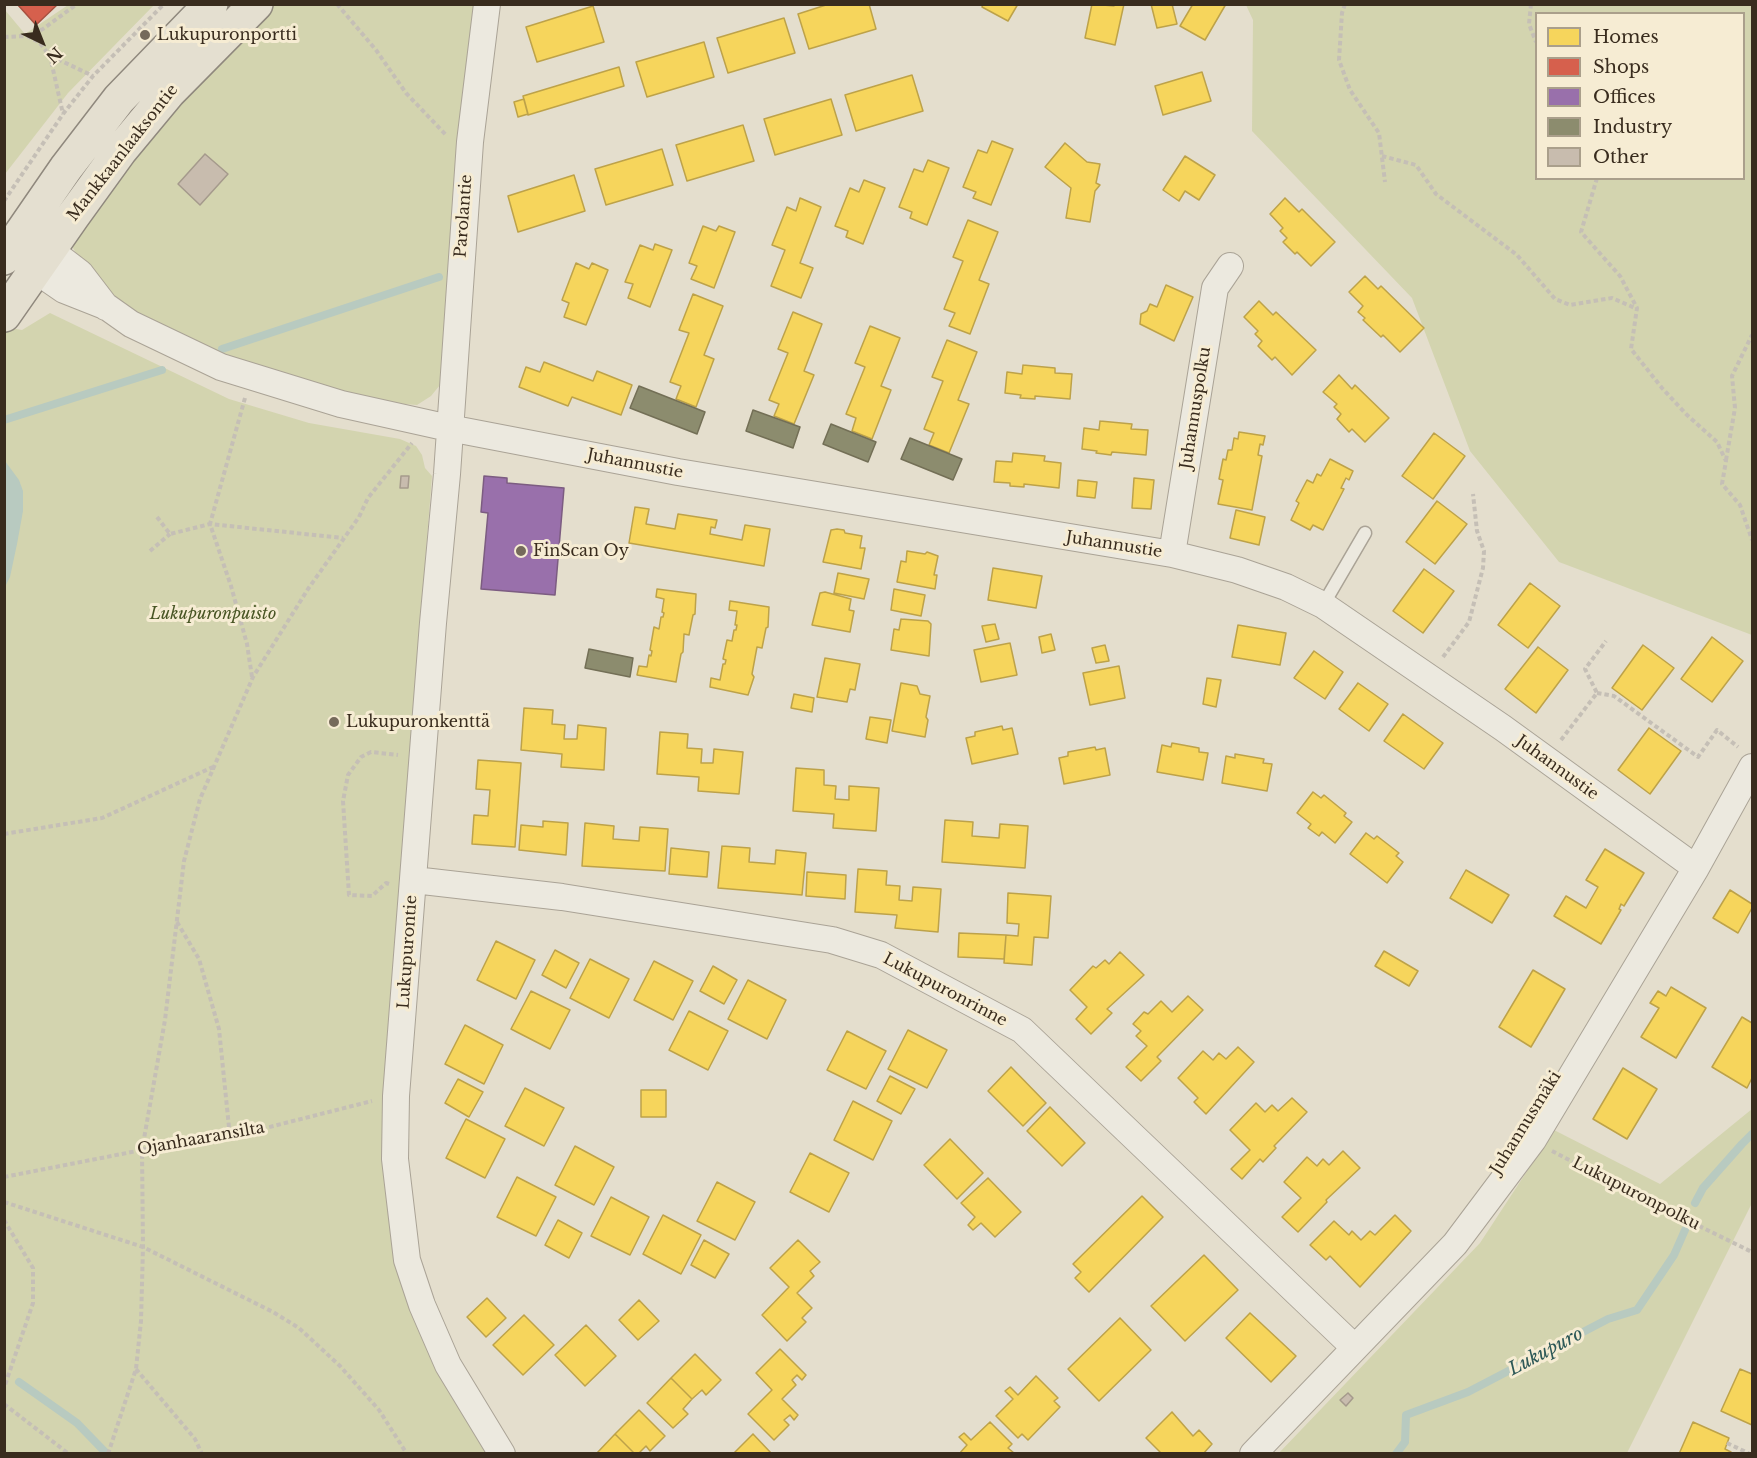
<!DOCTYPE html>
<html>
<head>
<meta charset="utf-8">
<style>
	body { margin:0 }
	#map { position:relative; width:1757px; height:1458px; overflow:hidden; background:#e4decd; font-family:"Libre Baskerville",serif }
	canvas { display:block }
	.frame { position:absolute; inset:0; border:6px solid #392c1e; pointer-events:none }
	.legend { position:absolute; left:1535px; top:12px; width:210px; height:168px; box-sizing:border-box; background:#f6ecd3; border:2px solid #aa9f8b; margin:0; padding:8px 10px; list-style:none; font-size:18px; color:#392c1e }
	.legend li { display:flex; align-items:center; gap:12px; height:30px }
	.legend b { width:30px; border:2px solid #aa9f8b }
	.north { position:absolute; left:12px; top:12px; width:60px; height:60px; -webkit-text-stroke:4px #f6ecd3; paint-order:stroke; rotate:137deg; font-size:16px; font-weight:700; line-height:24px; text-align:center; color:#392c1e }
	.north::after { content:''; display:block; margin:auto; width:21px; height:27px; background:#392c1e; clip-path:polygon(50% 0,100% 100%,50% 72%,0 100%) }
</style>
</head>
<body>
<div id="map">
<canvas width="1757" height="1458"></canvas>
<div class="frame"></div>
<ul class="legend">
<li><b style="height:16px;background:#f6d55c"></b>Homes</li>
<li><b style="height:16px;background:#d6604d"></b>Shops</li>
<li><b style="height:16px;background:#9970ab"></b>Offices</li>
<li><b style="height:16px;background:#8c8c6e"></b>Industry</li>
<li><b style="height:16px;background:#c8bcae"></b>Other</li>
</ul>
<div class="north">N</div>
</div>
<script>
const g = document.querySelector('canvas').getContext('2d');
g.lineJoin = 'round';
function paint(path, color) { g.fillStyle = color; g.fill(path, 'evenodd'); }
const shape = rows => new Path2D(rows.map(r => 'M' + r).join(''));
function strokePath(path, color, width, dash) { g.strokeStyle = color; g.lineWidth = width; g.lineCap = dash ? 'butt' : 'round'; g.setLineDash(dash || []); g.stroke(path); }
function label(font, color, halo, rows, align = 'center') {
  g.font = font + ' "Libre Baskerville",serif'; g.lineWidth = 6; g.setLineDash([]); g.textBaseline = 'middle'; g.strokeStyle = halo; g.fillStyle = color; for (const [text, x, y, turn = 0] of rows) {
    g.save(); g.translate(x, y); g.rotate((+turn || 0) * Math.PI / 180); g.textAlign = isNaN(turn) ? turn : align; if (halo) g.strokeText(text, 0, 0); g.fillText(text, 0, 0); g.restore();
  }
}
paint(shape([
	[68,5,154,5,68,93,5,174,5,10,25,34],
	[272,5,476,5,440,385,431,396,417,405,404,404,292,382,181,338,121,303,83,266,73,248,76,230,148,136],
	[1246,5,1752,5,1752,635,1559,562,1470,451,1412,298,1252,131,1253,20],
	[1536,14,1744,14,1744,178,1536,178],
	[50,313,229,399,309,423,400,439,416,446,422,455,425,468,432,476,384,1080,384,1161,488,1453,5,1453,4,327,22,330],
	[1752,1109,1752,1203,1627,1453,1278,1454,1480,1243,1554,1130,1660,1184]
]), '#d3d4af');
paint(shape([
	[5,461,19,480,23,491,23,511,17,544,10,577,5,587]
]), '#b8cac0');
const homes = shape([
	[829,4,869,4,876,29,809,49,798,14,829,4],
	[983,4,1018,4,1008,21,982,7,983,4],
	[1092,4,1114,6,1115,4,1124,4,1115,45,1085,38,1092,4],
	[1151,4,1172,4,1177,24,1157,28,1151,4],
	[1193,4,1226,4,1205,40,1180,26,1193,4],
	[593,6,604,42,537,62,526,27,593,6],
	[784,18,795,53,728,73,717,38,784,18],
	[704,42,714,77,647,97,636,62,704,42],
	[619,67,624,86,528,115,523,96,619,67],
	[1202,72,1211,101,1163,115,1155,86,1202,72],
	[912,75,923,111,856,131,845,95,912,75],
	[524,99,528,114,518,117,514,102,524,99],
	[831,99,842,135,775,155,764,119,831,99],
	[743,125,754,161,687,181,676,145,743,125],
	[992,141,1013,149,991,205,973,198,976,192,963,187,978,150,987,153,992,141],
	[1065,143,1087,162,1100,164,1096,183,1100,185,1095,191,1090,222,1066,218,1071,188,1045,167,1065,143],
	[662,149,673,185,606,205,595,169,662,149],
	[1185,156,1215,175,1199,200,1185,191,1179,201,1163,190,1185,156],
	[928,160,949,168,927,225,910,218,912,212,899,207,914,169,923,172,928,160],
	[574,175,585,211,518,232,508,196,574,175],
	[864,180,885,188,863,244,846,237,848,231,835,226,850,188,859,192,864,180],
	[800,198,821,207,800,263,813,268,801,298,771,286,785,250,772,245,787,207,796,211,800,198],
	[1285,198,1299,212,1302,209,1335,242,1311,266,1297,252,1295,254,1283,242,1287,238,1280,231,1283,228,1270,214,1285,198],
	[968,220,998,232,979,280,989,284,970,334,949,326,955,313,944,309,963,261,953,257,968,220],
	[703,226,716,231,719,226,735,232,714,288,691,279,697,266,689,263,703,226],
	[655,244,672,250,650,307,628,298,633,284,625,282,640,245,653,250,655,244],
	[576,263,589,269,592,263,608,270,586,325,564,317,569,303,562,300,576,263],
	[1365,276,1378,289,1381,286,1424,328,1400,352,1383,335,1381,337,1363,320,1365,318,1358,312,1363,306,1349,292,1365,276],
	[1166,285,1193,297,1174,341,1140,324,1141,314,1147,311,1150,304,1157,307,1166,285],
	[693,294,723,306,704,355,714,359,696,407,676,399,681,386,670,382,689,333,679,330,693,294],
	[1259,301,1273,315,1276,312,1316,350,1292,375,1275,357,1272,360,1258,346,1262,341,1255,334,1258,331,1244,317,1259,301],
	[793,312,822,324,804,371,814,375,794,424,774,416,779,404,769,400,788,353,778,349,793,312],
	[870,326,900,338,881,386,891,390,872,439,852,431,856,418,846,414,865,367,855,363,870,326],
	[947,340,977,352,958,400,969,404,949,453,929,445,934,433,924,429,943,381,932,377,947,340],
	[544,362,593,381,597,371,632,385,621,415,572,397,568,406,519,387,526,367,540,372,544,362],
	[1023,365,1055,368,1055,373,1072,374,1070,399,1035,396,1035,399,1020,398,1021,395,1005,393,1007,372,1022,374,1023,365],
	[1339,375,1352,389,1355,385,1389,418,1365,442,1352,429,1349,432,1337,419,1341,414,1334,407,1337,404,1323,392,1339,375],
	[1100,421,1132,424,1131,429,1148,430,1146,455,1112,452,1111,455,1096,453,1097,451,1082,449,1084,428,1099,430,1100,421],
	[1239,432,1265,436,1263,445,1260,444,1258,455,1262,456,1252,510,1218,504,1223,480,1219,479,1223,459,1226,460,1228,450,1232,450,1234,438,1238,439,1239,432],
	[1434,433,1465,456,1433,499,1402,476,1434,433],
	[1013,453,1045,456,1044,461,1061,463,1059,488,1024,484,1024,487,1010,486,1010,483,994,482,996,461,1012,462,1013,453],
	[1330,459,1353,471,1349,480,1346,478,1341,488,1344,489,1323,530,1313,525,1310,530,1291,520,1299,503,1296,501,1307,480,1313,483,1317,474,1321,476,1330,459],
	[1134,478,1154,480,1151,509,1132,508,1134,478],
	[1078,480,1097,482,1095,498,1077,496,1078,480],
	[1437,501,1467,524,1435,564,1406,542,1437,501],
	[635,507,649,509,646,524,675,529,678,514,717,520,715,528,711,527,710,534,742,540,745,525,770,529,764,566,629,543,635,507],
	[1236,510,1265,517,1259,545,1230,538,1236,510],
	[837,529,844,530,845,533,862,536,860,548,865,548,861,569,823,562,831,530,837,529],
	[907,551,925,554,927,552,938,556,934,575,937,575,935,589,897,582,901,561,906,562,907,551],
	[993,568,1042,576,1036,608,988,600,993,568],
	[1424,569,1454,591,1423,633,1393,611,1424,569],
	[838,573,869,579,864,599,834,593,838,573],
	[1530,583,1560,606,1528,648,1498,625,1530,583],
	[657,589,696,594,695,614,693,615,689,635,684,634,683,652,681,654,676,682,637,675,639,666,647,667,649,655,651,656,652,651,650,650,654,627,659,629,661,617,663,617,664,613,662,612,664,599,656,597,657,589],
	[894,589,925,595,921,616,891,610,894,589],
	[825,592,851,599,849,610,854,611,850,632,812,625,820,593,825,592],
	[730,601,769,607,768,627,766,628,762,648,757,647,752,674,754,677,748,695,710,687,711,678,720,680,723,664,725,664,726,660,723,659,727,640,732,641,734,630,736,630,737,625,735,625,737,611,729,610,730,601],
	[901,619,928,621,931,624,929,656,891,650,894,629,899,630,901,619],
	[995,624,999,639,986,642,982,626,995,624],
	[1238,625,1286,633,1280,665,1232,657,1238,625],
	[1051,634,1055,650,1042,653,1039,637,1051,634],
	[1712,637,1743,661,1712,702,1681,679,1712,637],
	[1010,643,1017,675,981,682,974,650,1010,643],
	[1105,645,1109,661,1096,663,1092,648,1105,645],
	[1643,645,1674,668,1642,710,1612,688,1643,645],
	[1538,647,1568,670,1536,713,1505,689,1538,647],
	[1314,651,1343,672,1325,699,1294,678,1314,651],
	[825,658,860,664,855,690,850,689,847,702,817,697,825,658],
	[1119,666,1125,698,1090,705,1083,673,1119,666],
	[1207,678,1221,680,1216,707,1203,704,1207,678],
	[901,683,917,686,920,694,930,696,926,717,928,720,925,737,892,731,901,683],
	[1358,683,1388,704,1369,731,1339,709,1358,683],
	[794,694,814,698,812,712,791,708,794,694],
	[524,708,553,710,552,724,565,725,564,739,577,739,578,725,606,728,604,770,561,767,562,754,521,750,524,708],
	[1403,714,1443,743,1424,769,1384,741,1403,714],
	[870,717,891,720,887,743,866,739,870,717],
	[1002,726,1003,730,1012,728,1018,754,972,764,966,738,975,736,975,732,1002,726],
	[1649,728,1681,751,1650,794,1618,770,1649,728],
	[660,732,688,734,687,748,702,749,701,763,713,763,714,749,743,752,739,794,698,791,699,777,657,774,660,732],
	[1172,743,1199,748,1199,752,1208,753,1203,780,1157,772,1162,745,1171,747,1172,743],
	[1095,747,1096,750,1105,748,1110,775,1064,784,1059,758,1068,756,1068,752,1095,747],
	[1235,754,1264,759,1263,763,1272,764,1267,791,1222,783,1226,756,1235,758,1235,754],
	[478,760,521,763,515,847,472,844,474,815,488,816,490,790,476,789,478,760],
	[796,768,824,770,824,785,836,786,835,799,849,800,849,786,879,788,876,831,833,828,834,814,793,811,796,768],
	[1313,792,1321,798,1324,795,1346,813,1344,816,1352,822,1335,843,1322,832,1319,836,1308,828,1311,824,1297,813,1313,792],
	[945,820,973,822,972,836,999,838,1000,824,1028,826,1025,868,942,862,945,820],
	[543,821,568,823,566,855,519,850,521,825,543,827,543,821],
	[585,823,614,826,613,839,639,841,640,827,668,829,665,871,582,866,585,823],
	[1366,833,1374,839,1377,836,1399,853,1396,856,1403,862,1387,883,1350,854,1366,833],
	[722,846,750,848,749,862,775,864,776,850,806,853,802,895,718,888,722,846],
	[671,848,709,852,707,877,669,874,671,848],
	[1605,849,1644,873,1624,906,1621,904,1619,909,1621,910,1601,944,1554,916,1566,896,1586,908,1598,887,1586,880,1605,849],
	[858,869,887,871,886,885,900,886,899,900,912,901,913,887,941,889,938,932,895,928,897,915,855,912,858,869],
	[1466,870,1509,895,1492,923,1450,898,1466,870],
	[807,872,846,875,845,899,806,896,807,872],
	[1730,890,1752,904,1752,908,1738,933,1713,918,1730,890],
	[1008,893,1051,896,1048,938,1034,937,1032,965,1004,963,1006,935,1018,936,1019,924,1007,923,1008,893],
	[959,933,1006,935,1004,959,958,957,959,933],
	[496,941,535,960,516,999,477,980,496,941],
	[555,950,579,963,566,988,542,975,555,950],
	[1384,951,1418,971,1409,986,1375,966,1384,951],
	[1120,952,1144,975,1107,1009,1112,1013,1091,1034,1076,1019,1087,1007,1070,990,1093,966,1096,968,1105,960,1109,964,1120,952],
	[590,959,629,979,609,1018,570,998,590,959],
	[654,961,693,981,673,1020,634,1000,654,961],
	[713,966,737,980,724,1004,700,991,713,966],
	[1533,970,1565,989,1531,1047,1499,1027,1533,970],
	[748,980,786,1000,767,1039,728,1019,748,980],
	[1671,987,1706,1008,1676,1058,1641,1037,1659,1008,1650,1003,1658,991,1666,996,1671,987],
	[531,991,570,1010,550,1049,511,1029,531,991],
	[1188,996,1203,1010,1157,1057,1161,1061,1141,1081,1126,1067,1147,1046,1136,1036,1141,1031,1133,1024,1144,1012,1148,1014,1161,1001,1172,1012,1188,996],
	[689,1011,728,1031,708,1070,669,1050,689,1011],
	[1742,1017,1752,1023,1752,1078,1747,1088,1712,1067,1742,1017],
	[465,1025,503,1045,484,1084,445,1064,465,1025],
	[908,1030,947,1050,927,1088,888,1069,908,1030],
	[847,1031,886,1051,866,1089,827,1070,847,1031],
	[1238,1047,1254,1062,1206,1114,1194,1102,1198,1098,1178,1078,1203,1051,1213,1060,1219,1053,1226,1059,1238,1047],
	[1011,1067,1046,1103,1023,1126,988,1091,1011,1067],
	[1623,1068,1657,1089,1627,1139,1593,1119,1623,1068],
	[890,1076,915,1089,901,1114,877,1101,890,1076],
	[458,1079,483,1092,469,1117,445,1103,458,1079],
	[525,1088,564,1108,544,1146,505,1126,525,1088],
	[641,1090,666,1090,666,1117,641,1117,641,1090],
	[1292,1098,1307,1112,1274,1146,1276,1148,1263,1162,1260,1159,1242,1179,1231,1169,1250,1150,1230,1130,1256,1103,1265,1112,1272,1105,1278,1111,1292,1098],
	[853,1101,892,1121,873,1160,834,1140,853,1101],
	[1050,1107,1085,1143,1062,1166,1027,1131,1050,1107],
	[466,1119,505,1139,485,1178,446,1158,466,1119],
	[950,1139,983,1173,957,1199,924,1165,950,1139],
	[575,1146,614,1167,594,1205,555,1185,575,1146],
	[1343,1151,1360,1168,1326,1200,1327,1202,1298,1232,1282,1217,1301,1198,1284,1182,1307,1157,1317,1166,1323,1159,1329,1165,1343,1151],
	[810,1153,849,1173,829,1212,790,1192,810,1153],
	[517,1177,556,1197,536,1236,497,1217,517,1177],
	[988,1178,1021,1212,995,1237,981,1223,973,1230,968,1225,975,1217,961,1203,988,1178],
	[717,1182,755,1202,735,1240,697,1221,717,1182],
	[1142,1196,1163,1217,1089,1292,1075,1278,1081,1272,1073,1264,1142,1196],
	[611,1197,649,1217,630,1255,591,1236,611,1197],
	[663,1215,701,1235,681,1274,643,1254,663,1215],
	[1395,1215,1411,1231,1360,1287,1330,1256,1326,1260,1310,1245,1334,1221,1349,1235,1352,1231,1361,1240,1370,1231,1375,1235,1395,1215],
	[558,1220,582,1233,569,1258,545,1245,558,1220],
	[704,1240,729,1254,715,1278,691,1265,704,1240],
	[798,1240,820,1262,810,1271,814,1276,797,1293,812,1308,802,1318,806,1322,787,1341,762,1315,789,1287,770,1268,798,1240],
	[1204,1255,1238,1290,1185,1341,1151,1306,1204,1255],
	[487,1298,506,1318,486,1337,467,1317,487,1298],
	[639,1300,659,1321,638,1340,619,1320,639,1300],
	[1250,1313,1296,1356,1271,1382,1226,1338,1250,1313],
	[524,1315,554,1345,523,1375,493,1345,524,1315],
	[1120,1318,1151,1350,1099,1401,1068,1369,1120,1318],
	[586,1325,616,1356,585,1386,555,1355,586,1325],
	[780,1349,806,1375,802,1380,797,1375,792,1380,796,1385,782,1399,798,1415,794,1420,790,1415,784,1420,789,1425,774,1440,748,1414,772,1390,756,1373,780,1349],
	[695,1354,721,1380,706,1395,702,1390,692,1399,671,1378,695,1354],
	[1740,1369,1752,1374,1752,1425,1721,1411,1740,1369],
	[1036,1376,1058,1398,1054,1401,1060,1407,1028,1440,1022,1434,1018,1438,996,1416,1013,1399,1005,1391,1010,1387,1018,1395,1036,1376],
	[671,1378,692,1399,683,1409,688,1414,673,1428,647,1403,671,1378],
	[639,1410,665,1436,650,1451,646,1446,638,1454,635,1454,615,1434,639,1410],
	[1172,1412,1193,1436,1199,1430,1212,1444,1203,1454,1162,1454,1146,1438,1172,1412],
	[990,1422,1012,1444,1008,1448,1014,1453,959,1454,967,1445,959,1437,964,1433,971,1440,990,1422],
	[1693,1422,1729,1438,1725,1449,1731,1452,1730,1454,1679,1454,1693,1422],
	[615,1434,635,1454,596,1454,615,1434],
	[753,1434,772,1454,733,1454,753,1434]
]);
paint(homes, '#f6d55c');
strokePath(homes, '#bda249', 1.5);
const shops = shape([
	[17,4,58,4,36,25,17,4]
]);
paint(shops, '#d6604d');
strokePath(shops, '#a7503f', 1.5);
const offices = shape([
	[484,476,507,478,507,483,564,488,555,595,481,589,488,513,481,512,484,476]
]);
paint(offices, '#9970ab');
strokePath(offices, '#7c5c81', 1.5);
const industry = shape([
	[639,386,705,412,697,434,630,408,639,386],
	[753,410,800,427,793,448,746,431,753,410],
	[831,424,876,442,868,462,823,444,831,424],
	[910,438,962,459,953,480,901,459,910,438],
	[589,649,633,658,630,677,585,668,589,649]
]);
paint(industry, '#8c8c6e');
strokePath(industry, '#736f56', 1.5);
strokePath(shape([
	[222,349,439,277],
	[4,420,162,370],
	[1695,1203,1703,1188,1742,1144,1752,1134],
	[19,1382,77,1423,107,1454],
	[1396,1454,1405,1442,1406,1415,1468,1392,1608,1319,1637,1310,1674,1255,1685,1230]
]), '#b8cac0', 8);
const building = shape([
	[205,154,228,174,200,205,178,184,205,154],
	[401,476,409,476,408,488,400,488,401,476],
	[1348,1393,1353,1398,1346,1406,1340,1400,1348,1393]
]);
paint(building, '#c8bcae');
strokePath(building, '#a59a8c', 1.5);
const service = shape([
	[1323,605,1365,533]
]);
const minor = shape([
	[487,4,470,142,447,474,433,623,396,1096,395,1159,407,1260,422,1305,448,1365,502,1454],
	[33,245,50,250,80,273,106,307],
	[26,255,35,270,64,290,107,307,131,324,221,367,341,404,449,428,678,472,1172,554,1237,570,1286,587,1323,605,1503,728,1696,868],
	[1172,554,1215,288,1230,266],
	[414,880,562,897,832,940,881,955,1022,1030,1355,1348],
	[1253,1454,1455,1244,1533,1140,1696,868,1752,767]
]);
const primary = shape([
	[4,258,66,168,119,99,211,4],
	[4,315,73,216,120,151,169,92,256,4]
]);
strokePath(service, '#aaa396', 15);
strokePath(minor, '#aaa396', 28);
strokePath(primary, '#8f887d', 36);
strokePath(shape([
	[337,4,376,50,406,93,446,135],
	[1345,4,1342,13,1339,60,1350,90,1379,133,1385,182],
	[1531,4,1529,24,1536,42],
	[27,36,39,42,50,56,63,114],
	[4,37,27,36,43,29,77,4],
	[51,56,93,76],
	[1382,156,1416,165,1436,194,1517,255,1555,299,1570,305,1612,298,1635,308],
	[1597,178,1581,232,1620,276,1637,308,1631,349,1662,388,1686,414,1717,442,1726,461,1722,484,1740,505,1752,540],
	[4,201,63,114,93,76,164,4],
	[245,398,210,524,231,586,247,644,252,677],
	[1726,460,1735,408,1732,376,1752,335],
	[157,517,170,534,210,524,343,538],
	[150,551,170,534],
	[1443,657,1469,622,1483,568,1484,551,1477,531,1473,494],
	[1597,693,1614,696,1698,757,1717,730,1738,747],
	[1561,740,1597,693,1585,669,1606,641],
	[4,834,102,818,213,767],
	[389,884,386,883,372,896,349,895,343,801,348,775,361,757,371,752,398,755],
	[177,922,199,959,219,1029,230,1137],
	[1552,1151,1624,1189,1752,1252],
	[4,1177,142,1150,230,1137,372,1101],
	[4,1202,143,1247,273,1312,299,1328,340,1366,379,1410,407,1454],
	[4,1220,33,1268,33,1303,4,1388],
	[136,1369,195,1439,202,1454],
	[4,1404,69,1454],
	[1727,1443,1750,1454],
	[108,1454,136,1369,141,1321,143,1247,142,1150,165,1020,184,861,200,799,253,677,308,589,359,517,368,498,412,443]
]), '#c5bfb6', 4, [4.5, 3]);
strokePath(service, '#ece9df', 12);
strokePath(minor, '#ece9df', 26);
strokePath(primary, '#e4dfd0', 33);
for (const [x, y, r, color] of [
	[145,35,6,"#756a5b"],
	[521,551,6,"#756a5b"],
	[334,722,6,"#756a5b"]
]) { const dot = new Path2D(); dot.arc(x, y, r, 0, 2 * Math.PI); g.fillStyle = color; g.fill(dot); strokePath(dot, '#f6ecd3', 2); }
label('16px', '#392c1e', '#f6ecd3', [
	["Lukupuronportti",157,35],
	["FinScan Oy",533,551],
	["Lukupuronkenttä",346,722]
], 'left');
label('16px', '#392c1e', '#f6ecd3', [
	["Mankkaanlaaksontie",123,153,-52],
	["Parolantie",464,216,-86],
	["Juhannuspolku",1196,408,-81],
	["Juhannustie",635,464,11],
	["Juhannustie",1114,545,9],
	["Juhannustie",1557,768,36],
	["Lukupurontie",408,952,-86],
	["Lukupuronrinne",945,990,28],
	["Juhannusmäki",1526,1123,-58],
	["Ojanhaaransilta",201,1139,-10],
	["Lukupuronpolku",1636,1194,27]
]);
label('italic 16px', '#485524', '#f6ecd3', [
	["Lukupuronpuisto",213,614]
]);
label('italic 18px', '#2d5857', '#f6ecd3', [
	["Lukupuro",1546,1352,-28]
]);
</script>
</body>
</html>
